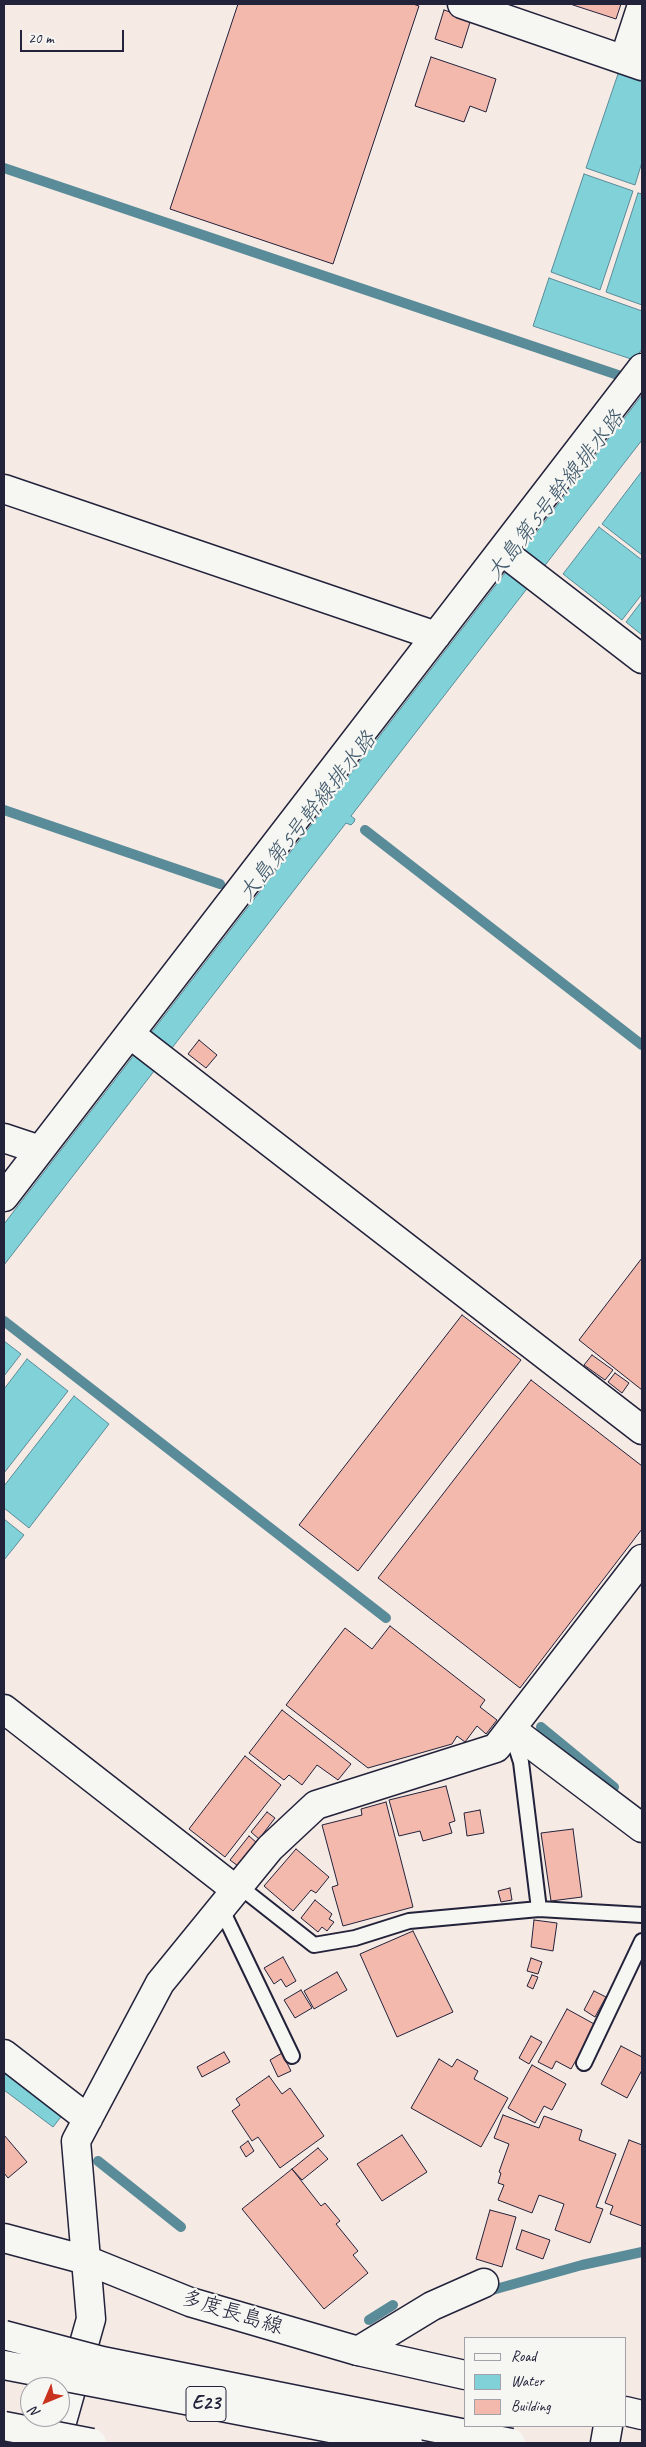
<!DOCTYPE html>
<html>
<head>
<meta charset="utf-8">
<style>
	body { margin:0 }
	#map { position:relative; width:646px; height:2447px; overflow:hidden; background:#f5eae4; font-family:Caveat,sans-serif }
	canvas { display:block }
	.frame { position:absolute; inset:0; border:5px solid #22223b; pointer-events:none }
	.legend { position:absolute; left:464px; top:2337px; width:162px; height:90px; box-sizing:border-box; background:#f6f6f2; border:1px solid #a1a1a9; margin:0; padding:6px 9px; list-style:none; font-size:15px; color:#22223b }
	.legend li { display:flex; align-items:center; gap:10px; height:25px }
	.legend b { width:25px; border:1px solid #a1a1a9 }
	.north { position:absolute; left:20px; top:2377px; width:50px; height:50px; box-sizing:border-box; background:#f6f6f2; border:1px solid #a1a1a9; border-radius:50%; rotate:225deg; font-size:14px; font-weight:700; line-height:20px; text-align:center; color:#22223b }
	.north::after { content:''; display:block; margin:auto; width:18px; height:22px; background:#c8321e; clip-path:polygon(50% 0,100% 100%,50% 72%,0 100%) }
	.scale { position:absolute; left:20px; top:30px; width:104px; height:22px; box-sizing:border-box; border:2px solid #22223b; border-top:0; padding-left:6px; font-size:15px; line-height:18px; white-space:nowrap; color:#22223b; -webkit-text-stroke:4px #f6f6f2; paint-order:stroke }
</style>
</head>
<body>
<div id="map">
<canvas width="646" height="2447"></canvas>
<div class="frame"></div>
<ul class="legend">
<li><b style="height:6px;background:#f6f6f2"></b>Road</li>
<li><b style="height:14px;background:#80d1d8"></b>Water</li>
<li><b style="height:14px;background:#f3b9ad"></b>Building</li>
</ul>
<div class="north">N</div>
<div class="scale">20 m</div>
</div>
<script>
const g = document.querySelector('canvas').getContext('2d');
g.lineJoin = 'round';
function paint(path, color) { g.fillStyle = color; g.fill(path, 'evenodd'); }
const shape = rows => new Path2D(rows.map(r => 'M' + r).join(''));
function strokePath(path, color, width, dash) { g.strokeStyle = color; g.lineWidth = width; g.lineCap = dash ? 'butt' : 'round'; g.setLineDash(dash || []); g.stroke(path); }
function label(font, color, halo, rows, align = 'center') {
  g.font = font + ' Caveat,"Klee One",sans-serif'; g.lineWidth = 4.5; g.setLineDash([]); g.textBaseline = 'middle'; g.strokeStyle = halo; g.fillStyle = color; for (const [text, x, y, turn = 0] of rows) {
    g.save(); g.translate(x, y); g.rotate((+turn || 0) * Math.PI / 180); g.textAlign = isNaN(turn) ? turn : align; if (halo) g.strokeText(text, 0, 0); g.fillText(text, 0, 0); g.restore();
  }
}
const water = shape([
	[619,71,642,79,642,162,635,185,586,168,619,71],
	[584,174,633,191,600,290,551,272,584,174],
	[638,193,642,194,642,305,606,292,638,193],
	[549,278,642,311,642,349,634,360,533,326,549,278],
	[642,395,642,440,351,816,355,819,354,822,351,825,346,823,4,1265,4,1224,642,395],
	[642,471,642,555,602,524,642,471],
	[599,527,642,560,642,594,622,620,563,574,599,527],
	[642,601,642,635,626,622,642,601],
	[4,1341,21,1354,4,1376,4,1341],
	[27,1359,68,1391,4,1473,4,1389,27,1359],
	[74,1396,109,1424,29,1528,4,1508,4,1486,74,1396],
	[4,1519,24,1535,4,1560,4,1519],
	[4,2067,64,2113,53,2127,4,2090,4,2067]
]);
paint(water, '#80d1d8');
strokePath(water, '#5a8b99', 1);
strokePath(shape([
	[4,168,618,375],
	[4,810,220,884],
	[365,830,642,1045],
	[4,1321,386,1618],
	[541,1727,614,1787],
	[98,2161,181,2227],
	[485,2292,582,2265,642,2252],
	[369,2320,393,2305]
]), '#5a8b99', 10);
const building = shape([
	[238,4,413,4,419,6,333,264,170,209,238,4],
	[570,4,621,4,616,19,570,4],
	[444,10,471,19,462,48,435,39,444,10],
	[431,57,496,79,486,112,470,106,464,122,415,106,431,57],
	[199,1040,217,1055,206,1068,188,1054,199,1040],
	[642,1258,642,1390,579,1340,642,1258],
	[462,1315,521,1360,358,1571,299,1525,462,1315],
	[592,1355,613,1370,605,1380,584,1365,592,1355],
	[615,1373,629,1383,622,1393,608,1382,615,1373],
	[531,1380,642,1466,642,1529,520,1688,378,1578,531,1380],
	[390,1626,485,1700,480,1707,497,1720,486,1734,477,1726,465,1742,457,1736,452,1744,368,1768,286,1705,345,1628,372,1649,390,1626],
	[282,1710,351,1764,338,1780,317,1765,302,1785,289,1775,284,1780,249,1753,282,1710],
	[245,1756,281,1785,225,1857,189,1829,245,1756],
	[446,1786,455,1821,449,1823,452,1833,423,1841,420,1831,399,1836,389,1800,446,1786],
	[386,1802,413,1907,343,1926,332,1887,338,1885,322,1825,362,1815,361,1809,386,1802],
	[480,1810,484,1833,467,1836,464,1813,480,1810],
	[267,1812,275,1818,259,1839,251,1832,267,1812],
	[573,1829,582,1897,551,1901,541,1833,573,1829],
	[249,1836,257,1843,238,1866,230,1860,249,1836],
	[296,1849,329,1877,316,1893,311,1890,293,1911,264,1886,296,1849],
	[510,1888,512,1900,501,1902,498,1891,510,1888],
	[315,1900,332,1914,329,1919,334,1922,327,1931,322,1927,318,1932,301,1918,315,1900],
	[534,1920,557,1923,553,1951,531,1947,534,1920],
	[413,1931,453,2012,397,2037,360,1954,413,1931],
	[283,1957,296,1981,286,1987,281,1979,274,1984,264,1968,283,1957],
	[531,1958,542,1962,538,1974,527,1971,531,1958],
	[337,1972,347,1990,314,2009,304,1991,337,1972],
	[532,1975,538,1977,533,1989,527,1986,532,1975],
	[301,1990,312,2008,295,2018,284,2000,301,1990],
	[594,1991,606,1997,595,2017,584,2010,594,1991],
	[567,2009,596,2025,571,2069,556,2061,552,2069,538,2062,567,2009],
	[531,2036,542,2042,529,2064,519,2058,531,2036],
	[621,2046,642,2057,642,2070,627,2098,601,2084,621,2046],
	[224,2052,230,2062,202,2077,197,2067,224,2052],
	[282,2053,291,2071,278,2077,270,2060,282,2053],
	[439,2059,452,2067,457,2059,478,2071,474,2079,508,2098,481,2147,411,2108,439,2059],
	[532,2065,566,2084,552,2110,544,2106,535,2123,508,2108,532,2065],
	[269,2076,282,2094,290,2088,324,2136,280,2168,258,2137,252,2141,232,2111,240,2105,236,2099,269,2076],
	[503,2115,539,2128,544,2116,582,2130,579,2140,616,2154,596,2207,603,2209,590,2243,555,2230,564,2204,539,2195,532,2213,498,2200,504,2185,498,2183,501,2173,499,2172,509,2144,494,2138,503,2115],
	[4,2135,27,2162,8,2178,4,2173,4,2135],
	[402,2135,427,2172,382,2201,357,2164,402,2135],
	[629,2140,642,2145,642,2226,610,2214,613,2206,605,2203,629,2140],
	[248,2141,254,2151,246,2157,240,2147,248,2141],
	[318,2148,328,2159,302,2180,292,2169,318,2148],
	[292,2169,321,2206,325,2203,340,2221,336,2224,358,2251,353,2255,368,2273,324,2309,242,2209,292,2169],
	[490,2210,516,2217,502,2267,476,2259,490,2210],
	[522,2230,550,2240,543,2259,516,2249,522,2230]
]);
paint(building, '#f3b9ad');
strokePath(building, '#22223b', 1);
const lane = shape([
	[512,1734,521,1762,539,1909],
	[239,1886,314,1945,355,1938,409,1921,539,1909,642,1915],
	[221,1908,292,2056],
	[584,2063,642,1941]
]);
const street = shape([
	[462,4,642,66],
	[624,60,642,5],
	[4,489,436,636],
	[502,551,642,659],
	[130,1034,642,1430],
	[4,1138,40,1150],
	[4,1197,642,368],
	[4,1709,236,1890],
	[511,1729,642,1828],
	[4,2054,88,2119],
	[358,2351,432,2306,484,2283],
	[56,2443,91,2319,76,2141,160,1983,270,1848,316,1805,496,1748,642,1559],
	[605,2443,608,2426]
]);
const secondary = shape([
	[4,2238,86,2260,190,2302,358,2351,465,2375],
	[625,2411,642,2415]
]);
strokePath(lane, '#22223b', 18);
strokePath(street, '#22223b', 31);
strokePath(secondary, '#22223b', 31);
strokePath(lane, '#f6f6f2', 14);
strokePath(street, '#f6f6f2', 28);
strokePath(secondary, '#f6f6f2', 28);
const highwayBridge = shape([
	[4,2335,102,2361,511,2443],
	[4,2365,408,2443],
	[4,2426,92,2443]
]);
strokePath(highwayBridge, '#22223b', 31, []);
strokePath(highwayBridge, '#f6f6f2', 28);
for (const [x, y, w] of [
	[206,2404,40]
]) { const box = new Path2D(); box.roundRect(x - w / 2, y - 17.5, w, 35, 4); g.fillStyle = '#f6f6f2'; g.fill(box); strokePath(box, '#22223b', 1); }
label('bold 20px', '#22223b', null, [
	["E23",206,2404]
]);
label('21px', '#22223b', '#f6f6f2', [
	["多度長島線",232,2313,17]
]);
label('italic 22px', '#3e576a', '#f6f6f2', [
	["大島第5号幹線排水路",556,496,-52],
	["大島第5号幹線排水路",308,817,-52]
]);
</script>
</body>
</html>
